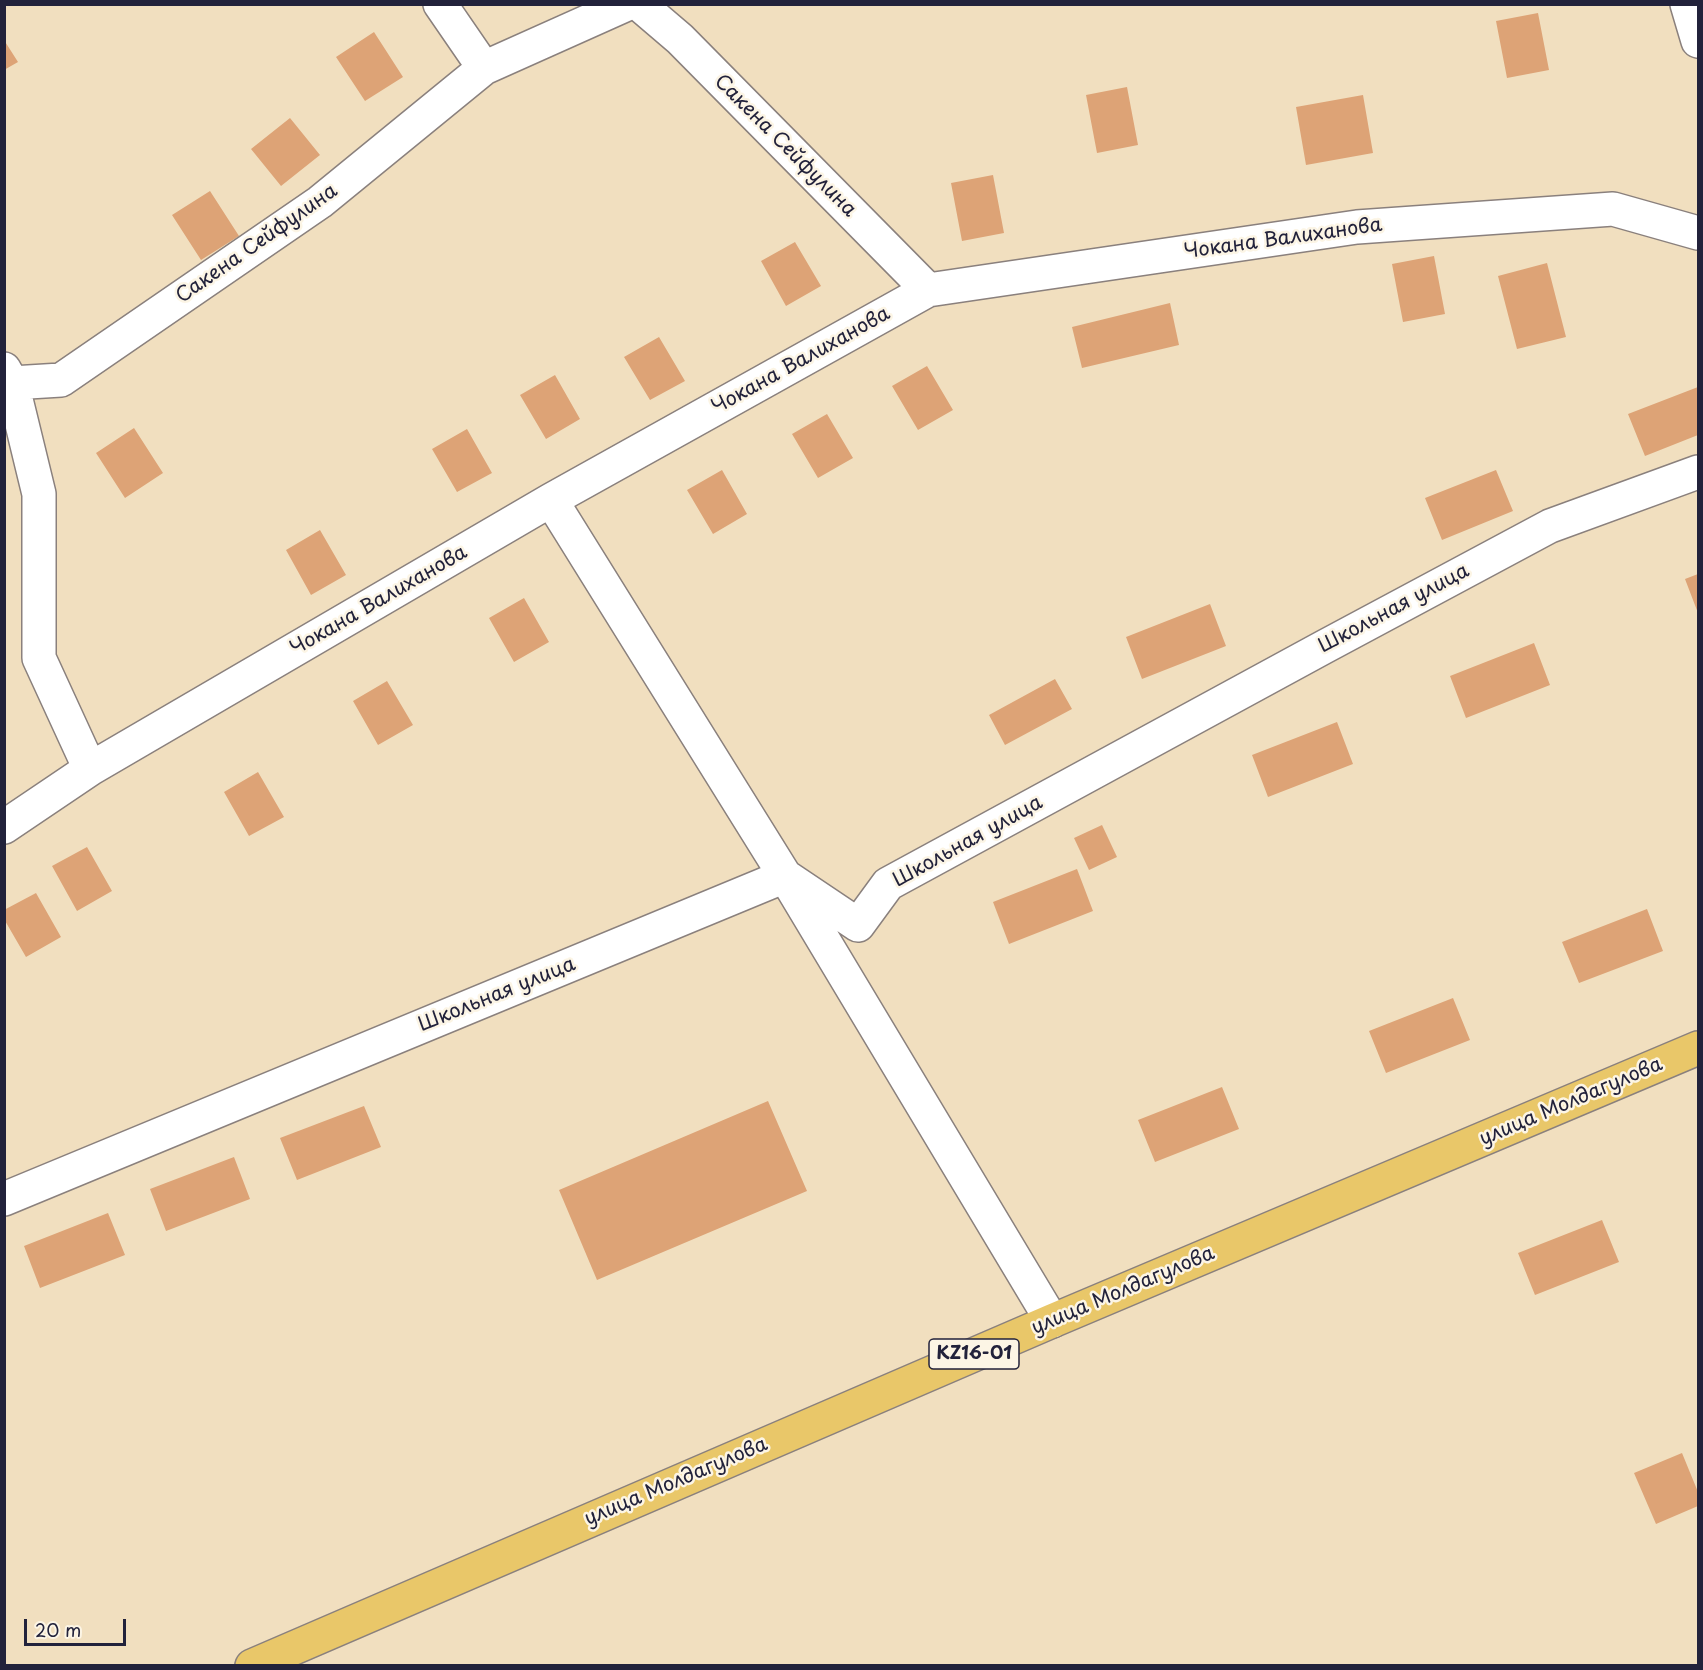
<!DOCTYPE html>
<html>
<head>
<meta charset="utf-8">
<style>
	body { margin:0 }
	#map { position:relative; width:1703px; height:1670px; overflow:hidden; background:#f1dfbf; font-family:"Playpen Sans",sans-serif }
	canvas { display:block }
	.frame { position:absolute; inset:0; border:6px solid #22223b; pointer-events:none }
	.scale { position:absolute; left:24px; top:1619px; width:102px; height:27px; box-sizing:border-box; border:3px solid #22223b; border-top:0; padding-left:8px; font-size:18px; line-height:21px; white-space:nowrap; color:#22223b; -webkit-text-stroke:4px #fcf5e5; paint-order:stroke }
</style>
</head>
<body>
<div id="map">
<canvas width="1703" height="1670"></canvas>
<div class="frame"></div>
<div class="scale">20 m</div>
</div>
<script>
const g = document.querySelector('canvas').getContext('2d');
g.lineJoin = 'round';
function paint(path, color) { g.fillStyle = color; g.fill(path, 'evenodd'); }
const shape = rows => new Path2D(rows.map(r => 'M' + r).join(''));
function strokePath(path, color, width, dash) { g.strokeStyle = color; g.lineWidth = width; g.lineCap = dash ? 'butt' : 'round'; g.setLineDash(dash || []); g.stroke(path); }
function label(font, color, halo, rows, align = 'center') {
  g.font = font + ' "Playpen Sans",sans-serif'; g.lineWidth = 5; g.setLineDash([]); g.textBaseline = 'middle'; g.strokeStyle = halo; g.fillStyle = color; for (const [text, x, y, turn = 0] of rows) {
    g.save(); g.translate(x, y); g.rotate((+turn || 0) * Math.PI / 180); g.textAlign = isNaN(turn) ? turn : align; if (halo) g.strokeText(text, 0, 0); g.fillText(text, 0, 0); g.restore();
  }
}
paint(shape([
	[1538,13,1549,70,1507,78,1496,21],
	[374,32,403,77,365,101,336,57],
	[4,40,18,62,4,70],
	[1127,87,1138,145,1097,153,1086,95],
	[1363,95,1373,153,1306,165,1296,107],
	[290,118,320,155,281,186,251,149],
	[993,175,1004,233,962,241,951,183],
	[210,191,239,236,201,260,172,215],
	[795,242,821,286,786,306,761,261],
	[1434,256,1445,314,1403,322,1392,264],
	[1547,263,1566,337,1517,349,1498,276],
	[1170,303,1179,345,1082,368,1072,327],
	[659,337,685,381,650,400,624,357],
	[927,366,953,410,918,430,892,386],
	[555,375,580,419,546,439,520,395],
	[1698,387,1698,435,1645,456,1628,414],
	[827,414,853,458,818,478,792,434],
	[134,428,163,473,125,498,96,453],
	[467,429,492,473,457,492,432,449],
	[722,470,747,514,713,534,687,490],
	[1496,470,1513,511,1442,540,1425,498],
	[320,530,346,575,311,595,286,550],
	[1698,574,1698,613,1685,579],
	[524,598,549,642,514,662,489,618],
	[1210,604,1226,646,1142,679,1126,637],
	[1534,643,1550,685,1466,718,1450,676],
	[1055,679,1072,709,1005,745,989,715],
	[387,681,413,725,378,745,353,701],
	[1337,722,1353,764,1268,797,1252,755],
	[258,772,284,817,249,836,224,792],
	[1102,825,1117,857,1089,870,1074,838],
	[87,847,112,891,77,911,52,866],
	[1077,869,1093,911,1009,944,993,902],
	[36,893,61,937,26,957,4,919,4,910],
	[1647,909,1663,951,1579,983,1562,942],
	[1453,998,1470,1040,1386,1073,1369,1031],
	[1222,1087,1239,1129,1155,1162,1138,1120],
	[768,1101,807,1191,597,1280,559,1190],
	[364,1106,381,1147,297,1180,280,1138],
	[234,1157,250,1199,166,1231,150,1189],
	[108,1213,125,1255,40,1288,24,1246],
	[1602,1220,1619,1262,1535,1295,1518,1253],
	[1682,1453,1698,1492,1698,1506,1656,1524,1634,1473]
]), '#dda376');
const minor = shape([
	[440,4,484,68],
	[639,4,680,39,928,290],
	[1687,4,1698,41],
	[4,369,12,383,39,494,39,658,90,769],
	[12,383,61,380,320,202,484,68,627,4],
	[551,500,785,876,1052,1321],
	[4,827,90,769,551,500,928,290,1357,227,1613,209,1698,233],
	[4,1199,785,876,858,925,888,884,1324,647,1550,526,1698,472]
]);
const major = shape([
	[252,1666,1052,1321,1698,1048]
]);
strokePath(minor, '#8a807d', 36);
strokePath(major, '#8a807d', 36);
strokePath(minor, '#fff', 33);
strokePath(major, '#e9c769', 33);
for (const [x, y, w] of [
	[974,1354,90]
]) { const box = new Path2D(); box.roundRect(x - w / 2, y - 15, w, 30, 4.5); g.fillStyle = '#fcf5e5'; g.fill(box); strokePath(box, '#22223b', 1.5); }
label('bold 18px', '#22223b', null, [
	["KZ16-01",974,1354]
]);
label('20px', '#22223b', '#fcf5e5', [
	["Сакена Сейфулина",785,146,45],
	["Чокана Валиханова",1283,239,-8],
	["Сакена Сейфулина",257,244,-35],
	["Чокана Валиханова",801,361,-29],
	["Чокана Валиханова",379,601,-30],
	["Школьная улица",1394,609,-28],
	["Школьная улица",968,842,-29],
	["Школьная улица",497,995,-22],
	["улица Молдагулова",1571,1102,-23],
	["улица Молдагулова",1123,1291,-23],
	["улица Молдагулова",676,1482,-23]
]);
</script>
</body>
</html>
